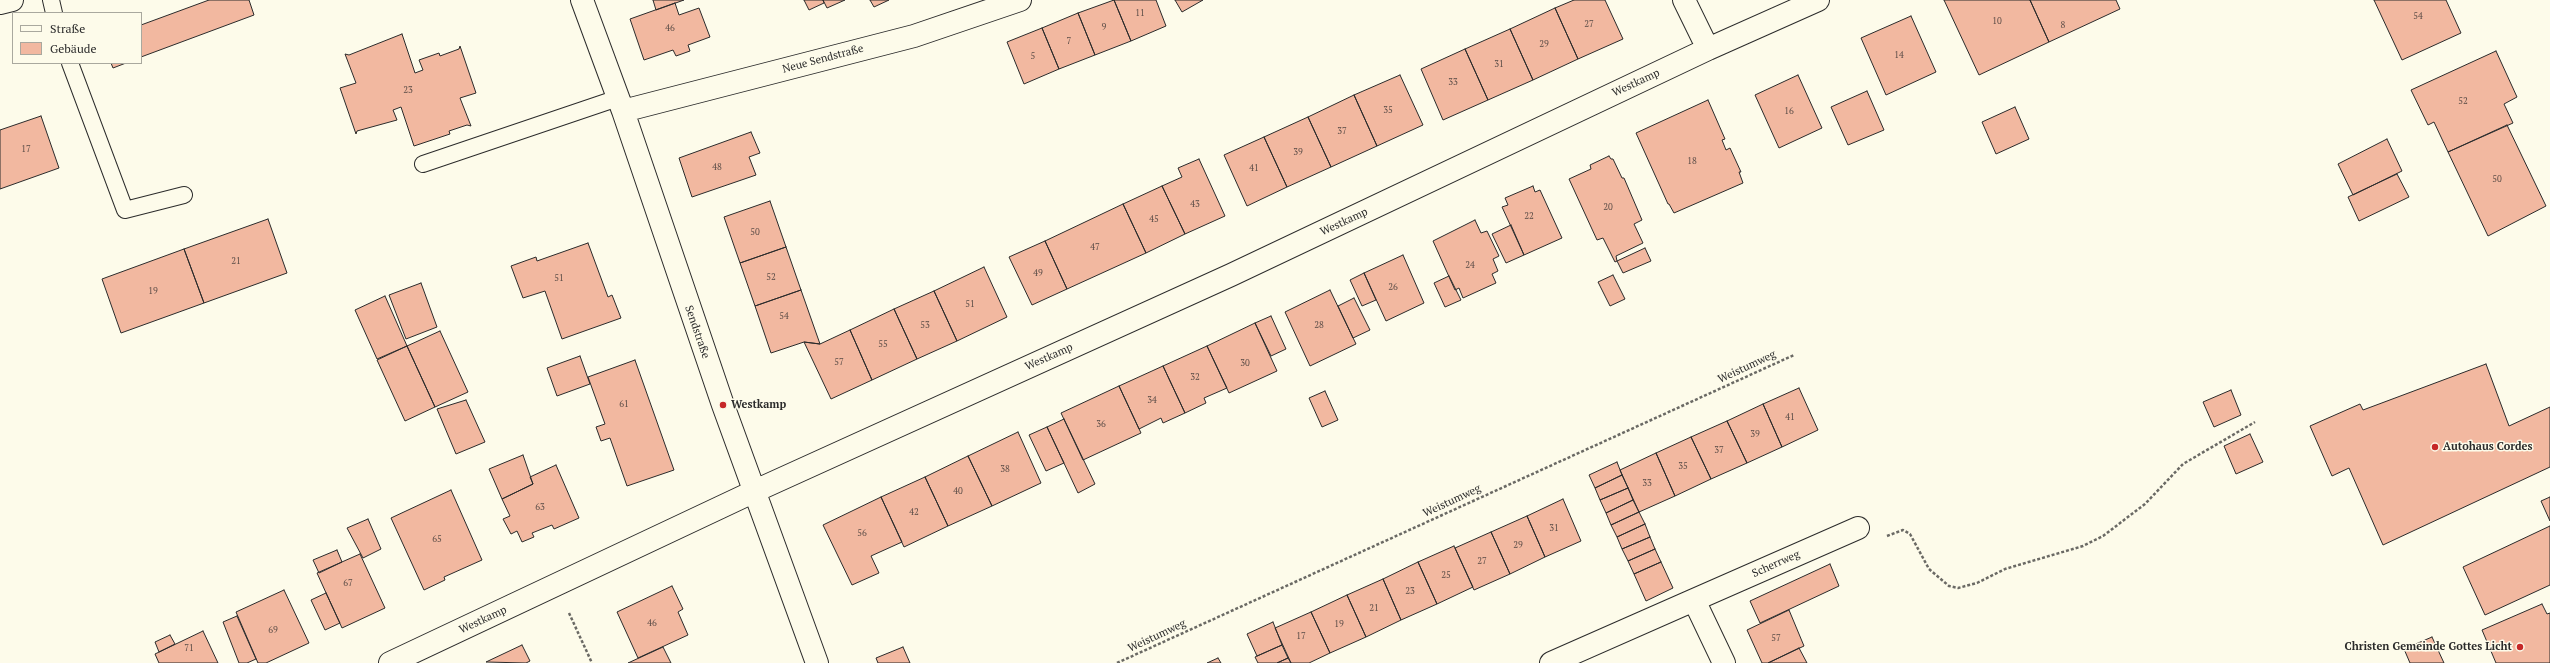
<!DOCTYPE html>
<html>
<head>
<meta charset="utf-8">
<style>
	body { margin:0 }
	#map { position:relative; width:2550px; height:663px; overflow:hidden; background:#fdfbea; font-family:"PT Serif",serif }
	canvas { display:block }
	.legend { position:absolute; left:12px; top:12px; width:130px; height:52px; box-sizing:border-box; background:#fdfbea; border:1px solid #a9a89e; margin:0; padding:5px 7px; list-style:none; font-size:12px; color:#2b2b2b }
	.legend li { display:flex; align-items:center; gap:8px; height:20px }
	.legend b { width:20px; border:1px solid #a9a89e }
</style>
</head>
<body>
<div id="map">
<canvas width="2550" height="663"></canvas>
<ul class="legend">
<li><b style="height:5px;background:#fdfbea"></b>Straße</li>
<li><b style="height:11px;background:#f2b8a0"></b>Gebäude</li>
</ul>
</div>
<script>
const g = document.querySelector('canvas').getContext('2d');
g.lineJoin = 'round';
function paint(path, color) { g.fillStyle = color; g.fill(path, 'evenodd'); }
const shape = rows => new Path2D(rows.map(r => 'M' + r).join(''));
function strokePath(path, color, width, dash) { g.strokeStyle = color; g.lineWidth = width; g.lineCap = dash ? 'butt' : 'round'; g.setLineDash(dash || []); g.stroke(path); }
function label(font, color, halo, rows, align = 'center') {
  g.font = font + ' "PT Serif",serif'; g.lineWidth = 3; g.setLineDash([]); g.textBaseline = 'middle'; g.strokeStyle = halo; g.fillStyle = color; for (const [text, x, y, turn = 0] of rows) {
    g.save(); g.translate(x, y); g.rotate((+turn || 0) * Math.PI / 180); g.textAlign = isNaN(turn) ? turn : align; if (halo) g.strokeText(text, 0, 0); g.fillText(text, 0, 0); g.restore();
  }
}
const building = shape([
	[209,0,249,0,254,15,141,57,141,25,209,0],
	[653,0,684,0,656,10,653,0],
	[804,0,823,0,824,3,809,10,804,0],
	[823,0,845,0,827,8,823,0],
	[870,0,889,0,874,7,870,0],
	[1114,0,1131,41,1095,55,1078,13,1114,0],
	[1114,0,1156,0,1166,26,1131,41,1114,0],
	[1175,0,1203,0,1182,12,1175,0],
	[1574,0,1605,0,1623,39,1578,59,1555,8,1574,0],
	[1944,0,2030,0,2049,42,1979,75,1944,0],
	[2030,0,2116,0,2120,9,2049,42,2030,0],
	[2374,0,2446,0,2461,33,2402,60,2374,0],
	[675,3,679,15,699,8,710,37,688,45,690,51,676,56,673,50,644,60,630,19,675,3],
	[1555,8,1578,59,1533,80,1510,29,1555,8],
	[1078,13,1095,55,1059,69,1042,28,1078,13],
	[1911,16,1936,72,1886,95,1861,38,1911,16],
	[1042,28,1059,69,1024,84,1007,42,1042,28],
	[1510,29,1533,80,1488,100,1465,49,1510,29],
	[402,34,415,73,423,70,419,60,439,53,440,56,459,49,460,46,476,93,460,98,471,126,467,125,449,131,450,134,414,146,401,107,393,110,397,120,357,131,356,134,340,88,356,83,345,54,349,55,402,34],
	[1465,49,1488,100,1443,120,1421,69,1465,49],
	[2496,51,2517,97,2504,104,2513,123,2448,152,2434,122,2428,125,2411,90,2496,51],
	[111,63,126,63,113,68,111,63],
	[1400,75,1423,125,1377,146,1354,95,1400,75],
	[1798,75,1822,128,1779,148,1755,95,1798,75],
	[1867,91,1884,130,1848,145,1831,107,1867,91],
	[1354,95,1377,146,1331,167,1308,117,1354,95],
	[1708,100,1725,139,1722,140,1726,150,1730,148,1741,172,1739,172,1743,183,1674,213,1669,204,1668,204,1636,133,1708,100],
	[2015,107,2029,139,1996,154,1982,122,2015,107],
	[41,116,59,168,0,189,0,130,41,116],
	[1308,117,1331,167,1287,187,1264,137,1308,117],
	[2507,125,2546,206,2488,236,2448,152,2507,125],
	[751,132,760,153,749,157,756,175,692,197,679,158,751,132],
	[1264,137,1287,187,1247,206,1224,155,1264,137],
	[2387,139,2402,171,2353,195,2338,164,2387,139],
	[1609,156,1611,159,1613,159,1622,178,1624,178,1642,220,1634,224,1643,243,1616,256,1617,261,1615,262,1603,238,1597,240,1569,179,1591,169,1590,165,1609,156],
	[1199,159,1225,216,1185,234,1162,186,1182,177,1178,168,1199,159],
	[2397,174,2409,197,2359,221,2348,197,2397,174],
	[1162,186,1185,234,1146,253,1123,204,1162,186],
	[1533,186,1535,192,1540,190,1562,238,1524,255,1502,207,1508,205,1505,198,1533,186],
	[770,201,786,247,740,263,724,217,770,201],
	[1123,204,1146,253,1067,289,1045,241,1123,204],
	[268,219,287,273,204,303,184,249,268,219],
	[1475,220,1481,233,1487,231,1499,256,1493,259,1498,271,1492,274,1496,283,1463,298,1459,288,1455,290,1433,241,1475,220],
	[1511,225,1524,255,1506,263,1492,234,1511,225],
	[1045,241,1067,289,1032,305,1009,257,1045,241],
	[588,243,608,297,612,295,621,318,562,339,545,291,523,298,511,266,536,257,537,261,588,243],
	[786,247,801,290,755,306,740,263,786,247],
	[1645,248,1651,261,1623,273,1617,261,1645,248],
	[184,249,204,303,121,333,102,279,184,249],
	[1403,255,1424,303,1386,321,1364,273,1403,255],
	[984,267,1007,317,957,341,934,291,984,267],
	[1364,273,1376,300,1362,306,1350,280,1364,273],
	[1613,275,1625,299,1610,306,1598,282,1613,275],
	[1449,276,1461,300,1445,307,1434,283,1449,276],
	[421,283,437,327,406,339,389,295,421,283],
	[801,290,820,344,804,342,771,353,755,306,801,290],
	[1330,290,1356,344,1310,366,1285,312,1330,290],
	[934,291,957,341,917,359,894,309,934,291],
	[385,296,407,346,377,359,355,310,385,296],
	[1354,298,1370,330,1353,338,1338,306,1354,298],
	[894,309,917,359,872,380,850,330,894,309],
	[1271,316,1286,349,1271,356,1255,323,1271,316],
	[1255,323,1277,371,1229,393,1207,346,1255,323],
	[850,330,872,380,831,399,804,342,820,344,850,330],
	[440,331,468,392,435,407,407,346,440,331],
	[407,346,435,407,405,421,377,360,407,346],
	[1207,346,1227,388,1204,398,1206,403,1185,413,1163,366,1207,346],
	[580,356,590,384,557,396,547,368,580,356],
	[635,360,674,470,627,486,610,438,601,441,596,427,605,424,588,377,635,360],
	[2486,364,2509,426,2550,407,2550,467,2383,545,2349,468,2332,476,2310,426,2360,404,2363,410,2486,364],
	[1163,366,1185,413,1163,423,1161,418,1139,429,1119,386,1163,366],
	[1119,386,1141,433,1083,460,1061,413,1119,386],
	[1799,388,1818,430,1782,447,1763,404,1799,388],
	[2231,390,2241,415,2214,427,2203,402,2231,390],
	[1325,391,1338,420,1322,427,1309,398,1325,391],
	[466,400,485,442,456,454,437,409,466,400],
	[1763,404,1782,447,1747,463,1727,421,1763,404],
	[1064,419,1095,484,1078,493,1047,427,1064,419],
	[1727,421,1747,463,1711,479,1691,437,1727,421],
	[1047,427,1064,463,1046,471,1029,435,1047,427],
	[1018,432,1041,483,992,506,968,456,1018,432],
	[2250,434,2263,462,2236,474,2224,446,2250,434],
	[1691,437,1711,479,1675,496,1656,453,1691,437],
	[1656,453,1675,496,1639,512,1620,470,1656,453],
	[523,455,533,484,502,499,489,469,523,455],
	[968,456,992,506,948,526,925,477,968,456],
	[1617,462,1622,475,1595,488,1589,475,1617,462],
	[556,465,579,518,554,529,552,525,532,533,534,537,522,542,517,531,511,534,503,519,510,516,502,499,533,484,530,477,556,465],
	[1622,475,1628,488,1600,500,1595,488,1622,475],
	[925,477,948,526,904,547,881,497,925,477],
	[1628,488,1633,500,1606,513,1600,500,1628,488],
	[451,490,482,560,444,577,445,580,424,590,391,518,451,490],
	[881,497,902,542,871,556,879,573,852,585,823,525,881,497],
	[2550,497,2550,521,2541,501,2550,497],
	[1563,499,1581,541,1545,557,1527,516,1563,499],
	[1633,500,1639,512,1611,525,1606,513,1633,500],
	[1639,512,1645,524,1617,537,1611,525,1639,512],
	[1527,516,1545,557,1510,574,1491,532,1527,516],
	[368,519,381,549,363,558,347,528,368,519],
	[1645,524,1650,537,1622,549,1617,537,1645,524],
	[2550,526,2550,585,2485,615,2463,567,2550,526],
	[1491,532,1510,574,1474,590,1455,548,1491,532],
	[1650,537,1655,549,1628,561,1622,549,1650,537],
	[1454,546,1473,587,1437,604,1418,562,1454,546],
	[1655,549,1661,562,1634,574,1628,561,1655,549],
	[337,550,342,562,319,573,313,560,337,550],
	[360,554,385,608,342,628,317,573,360,554],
	[1418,562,1437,604,1401,620,1383,579,1418,562],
	[1661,562,1673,588,1646,601,1634,574,1661,562],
	[1830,564,1839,586,1760,623,1750,601,1830,564],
	[1383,579,1401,620,1366,637,1347,595,1383,579],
	[672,586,683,609,678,612,688,635,638,658,617,612,672,586],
	[284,590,309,643,266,663,258,663,236,612,284,590],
	[326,593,340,623,325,630,311,600,326,593],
	[1347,595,1366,637,1330,653,1311,612,1347,595],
	[2542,604,2547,614,2550,613,2550,663,2496,663,2482,630,2542,604],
	[1789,610,1804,646,1768,663,1762,663,1747,630,1789,610],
	[1311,612,1330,653,1309,663,1291,663,1275,628,1311,612],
	[237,616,256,659,247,663,239,663,223,622,237,616],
	[1273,622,1282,645,1257,656,1247,634,1273,622],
	[203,631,218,663,159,663,155,654,203,631],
	[170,635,175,644,159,652,155,642,170,635],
	[2432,637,2444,663,2410,663,2404,649,2432,637],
	[522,645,530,661,526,663,486,662,522,645],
	[1282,645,1288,658,1277,663,1258,663,1255,657,1282,645],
	[663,647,671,663,628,663,663,647],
	[903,647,910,663,878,663,876,658,903,647],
	[1799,648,1807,663,1768,663,1799,648],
	[1218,658,1221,663,1207,663,1218,658],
	[1288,658,1291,663,1277,663,1288,658]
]);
paint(building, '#f2b8a0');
strokePath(building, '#2b2b2b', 1);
const lane = shape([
	[51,0,54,13],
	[70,63,125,210,184,195],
	[423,164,618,98]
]);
const street = shape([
	[582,0,623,111,723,405,817,663],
	[1684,0,1708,49],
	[0,3,12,0],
	[623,111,914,36,1020,0],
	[1694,600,1858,528],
	[390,663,755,491,1231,275,1708,49,1818,0],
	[1551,663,1694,600,1724,663]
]);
strokePath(lane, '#2b2b2b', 18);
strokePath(street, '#2b2b2b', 24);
strokePath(shape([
	[1887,536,1903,530,1910,534,1929,569,1949,586,1958,588,1977,583,2005,569,2083,546,2103,536,2145,504,2183,464,2255,422],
	[569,613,592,663],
	[1117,663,1794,355]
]), '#6a6964', 2.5, [3, 2]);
strokePath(lane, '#fdfbea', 16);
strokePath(street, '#fdfbea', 22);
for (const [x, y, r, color] of [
	[723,405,4,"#c62828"],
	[2435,447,4,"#c62828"],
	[2520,647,4,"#c62828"]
]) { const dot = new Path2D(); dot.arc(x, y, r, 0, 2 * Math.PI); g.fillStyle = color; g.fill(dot); strokePath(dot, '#fdfbea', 1.5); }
label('9px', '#5d4e48', null, [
	["11",1140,13],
	["54",2418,16],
	["10",1997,21],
	["27",1589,24],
	["8",2063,25],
	["9",1104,27],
	["46",670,28],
	["7",1069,41],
	["29",1544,44],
	["14",1899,55],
	["5",1033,56],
	["31",1499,64],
	["33",1453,82],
	["23",408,90],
	["52",2463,101],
	["35",1388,110],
	["16",1789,111],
	["37",1342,131],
	["17",26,149],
	["39",1298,152],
	["18",1692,161],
	["48",717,167],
	["41",1254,168],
	["50",2497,179],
	["43",1195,204],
	["20",1608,207],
	["22",1529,216],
	["45",1154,219],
	["50",755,232],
	["47",1095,247],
	["21",236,261],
	["24",1470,265],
	["49",1038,273],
	["52",771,277],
	["51",559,278],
	["26",1393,287],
	["19",153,291],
	["51",970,304],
	["54",784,316],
	["53",925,325],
	["28",1319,325],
	["55",883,344],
	["57",839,362],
	["30",1245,363],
	["32",1195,377],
	["34",1152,400],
	["61",624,404],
	["41",1790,417],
	["36",1101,424],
	["39",1755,434],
	["37",1719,450],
	["35",1683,466],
	["38",1005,469],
	["33",1647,483],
	["40",958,491],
	["63",540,507],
	["42",914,512],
	["31",1554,528],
	["56",862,533],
	["65",437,539],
	["29",1518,545],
	["27",1482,561],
	["25",1446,575],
	["67",348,583],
	["23",1410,591],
	["21",1374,608],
	["46",652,623],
	["19",1339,624],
	["69",273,630],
	["17",1301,636],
	["57",1776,638],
	["71",189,648]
]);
label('11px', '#2b2b2b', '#fdfbea', [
	["Neue Sendstraße",823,59,-15],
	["Westkamp",1636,83,-25],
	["Westkamp",1344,222,-25],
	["Sendstraße",697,332,71],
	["Westkamp",1049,357,-24],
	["Weistumweg",1747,367,-25],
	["Weistumweg",1452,501,-25],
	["Scherrweg",1776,564,-24],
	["Westkamp",483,620,-25],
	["Weistumweg",1157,636,-25]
]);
label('bold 11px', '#2b2b2b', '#fdfbea', [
	["Westkamp",731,405],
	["Autohaus Cordes",2443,447],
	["Christen Gemeinde Gottes Licht",2512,647,"right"]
], 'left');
</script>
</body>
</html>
